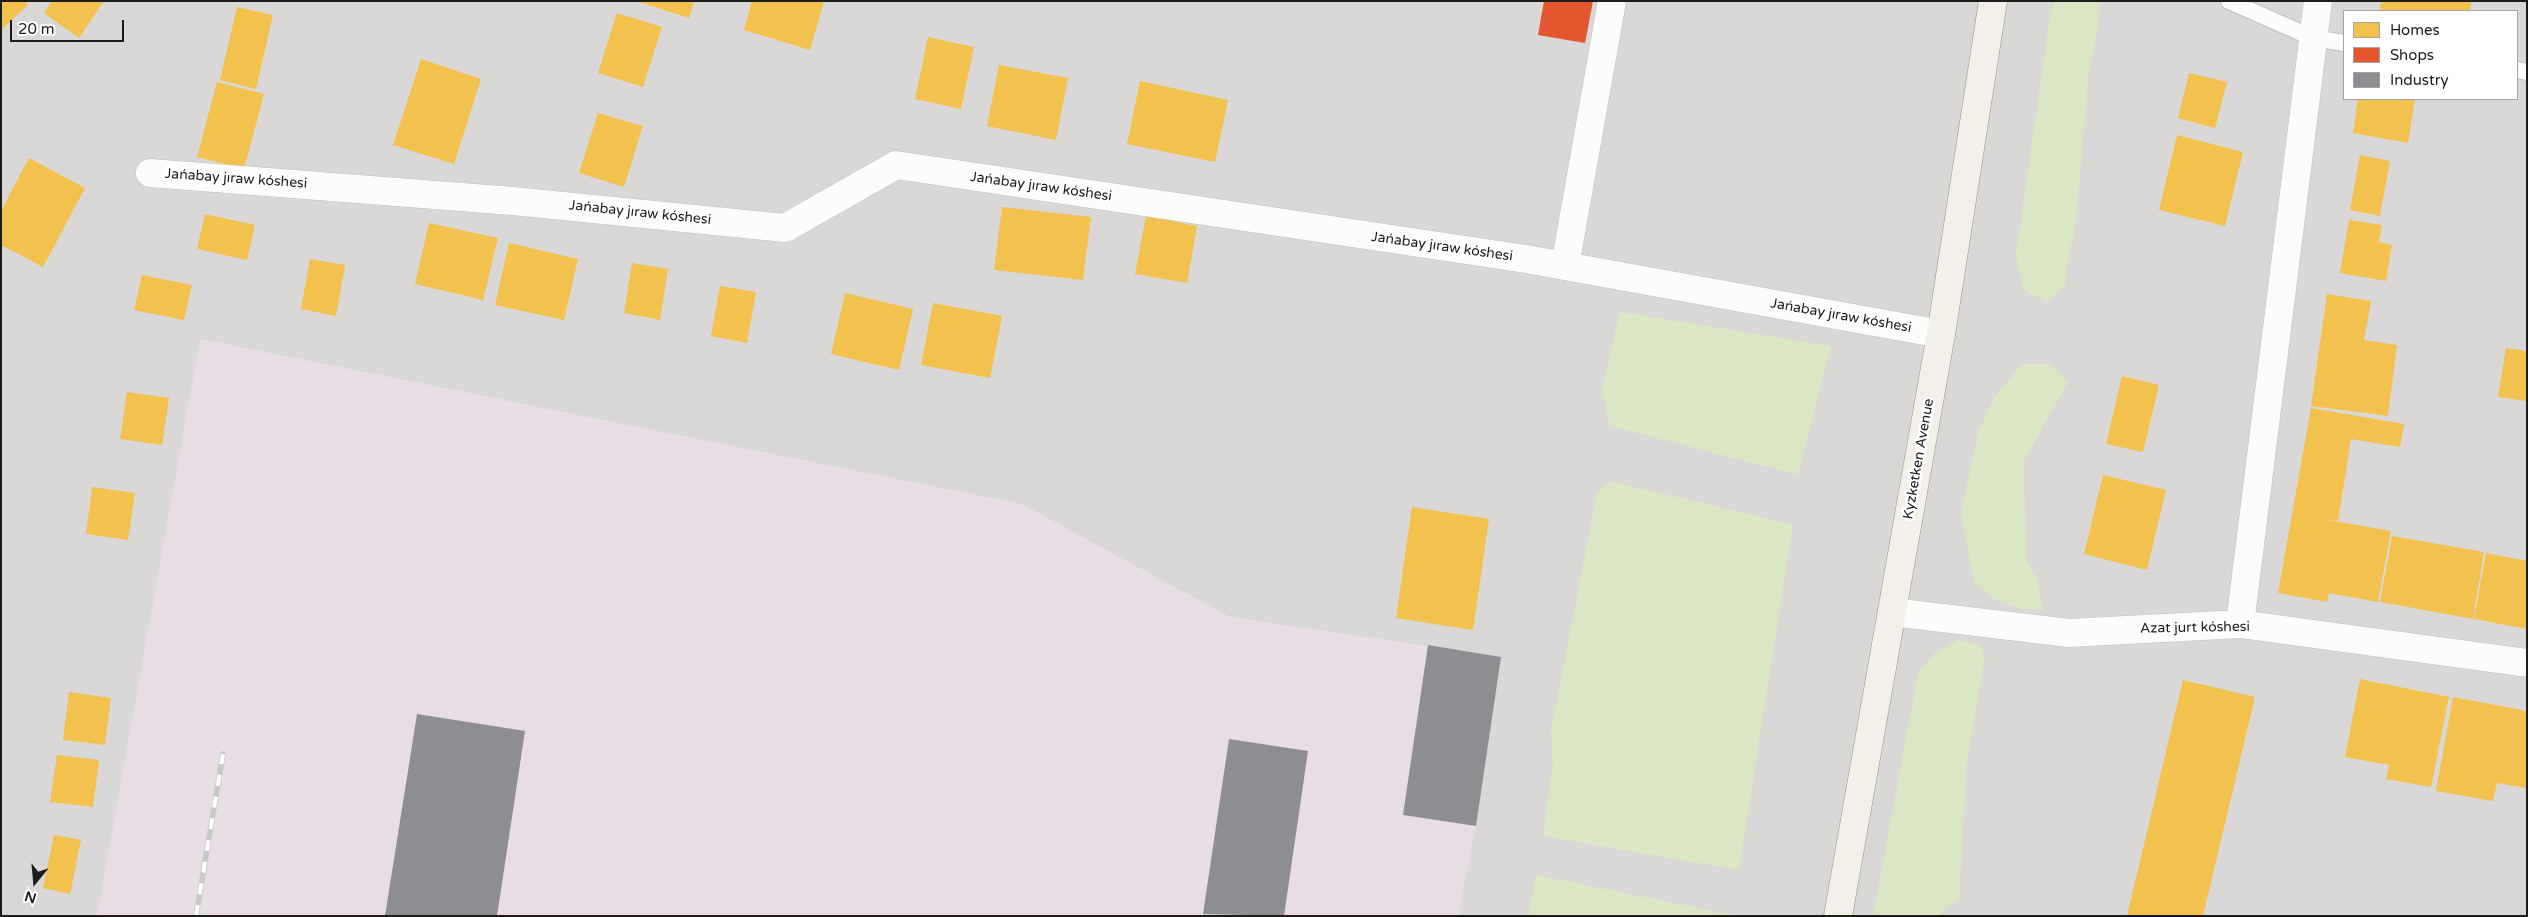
<!DOCTYPE html>
<html>
<head>
<meta charset="utf-8">
<style>
	body { margin:0 }
	#map { position:relative; width:2528px; height:917px; overflow:hidden; background:#eae8e5; font-family:"Varela Round",sans-serif }
	canvas { display:block }
	.frame { position:absolute; inset:0; border:2px solid #1c1c1c; pointer-events:none }
	.legend { position:absolute; left:2343px; top:10px; width:175px; height:90px; box-sizing:border-box; background:#fff; border:1px solid #a4a4a4; margin:0; padding:6px 9px; list-style:none; font-size:15px; color:#1c1c1c }
	.legend li { display:flex; align-items:center; gap:10px; height:25px }
	.legend b { width:25px; border:1px solid #a4a4a4 }
	.north { position:absolute; left:10px; top:857px; width:50px; height:50px; -webkit-text-stroke:4px #fff; paint-order:stroke; rotate:197deg; font-size:14px; font-weight:700; line-height:20px; text-align:center; color:#1c1c1c }
	.north::after { content:''; display:block; margin:auto; width:18px; height:22px; background:#1c1c1c; clip-path:polygon(50% 0,100% 100%,50% 72%,0 100%) }
	.scale { position:absolute; left:10px; top:20px; width:114px; height:22px; box-sizing:border-box; border:2px solid #1c1c1c; border-top:0; padding-left:6px; font-size:15px; line-height:18px; white-space:nowrap; color:#1c1c1c; -webkit-text-stroke:4px #fff; paint-order:stroke }
</style>
</head>
<body>
<div id="map">
<canvas width="2528" height="917"></canvas>
<div class="frame"></div>
<ul class="legend">
<li><b style="height:14px;background:#f2c14e"></b>Homes</li>
<li><b style="height:14px;background:#e4572e"></b>Shops</li>
<li><b style="height:14px;background:#8d8d92"></b>Industry</li>
</ul>
<div class="north">N</div>
<div class="scale">20 m</div>
</div>
<script>
const g = document.querySelector('canvas').getContext('2d');
g.lineJoin = 'round';
function paint(path, color) { g.fillStyle = color; g.fill(path, 'evenodd'); }
const shape = rows => new Path2D(rows.map(r => 'M' + r).join(''));
function strokePath(path, color, width, dash) { g.strokeStyle = color; g.lineWidth = width; g.lineCap = dash ? 'butt' : 'round'; g.setLineDash(dash || []); g.stroke(path); }
function label(font, color, halo, rows, align = 'center') {
  g.font = font + ' "Varela Round",sans-serif'; g.lineWidth = 5; g.setLineDash([]); g.textBaseline = 'middle'; g.strokeStyle = halo; g.fillStyle = color; for (const [text, x, y, turn = 0] of rows) {
    g.save(); g.translate(x, y); g.rotate((+turn || 0) * Math.PI / 180); g.textAlign = isNaN(turn) ? turn : align; if (halo) g.strokeText(text, 0, 0); g.fillText(text, 0, 0); g.restore();
  }
}
paint(shape([
	[1,1,2527,1,2527,916,1,916],
	[2344,11,2517,11,2517,99,2344,99]
]), '#d9d8d6');
paint(shape([
	[200,339,1022,504,1230,617,1501,657,1476,826,1458,916,97,916]
]), '#e8dde5');
paint(shape([
	[2054,1,2100,1,2099,22,2089,72,2075,230,2069,253,2065,285,2048,303,2023,289,2016,255,2049,24],
	[1620,312,1831,346,1798,474,1609,426,1602,388],
	[2022,364,2053,364,2068,382,2024,461,2026,560,2038,581,2042,609,2022,609,1993,599,1974,582,1961,513,1978,432,1994,398],
	[1610,481,1793,525,1739,870,1543,836,1553,762,1551,731,1597,492],
	[1958,640,1981,645,1985,658,1967,760,1959,899,1936,916,1873,916,1918,673,1935,653],
	[1536,875,1733,915,1733,916,1528,916]
]), '#dbe6c5');
paint(shape([
	[1,1,25,1,28,5,1,30],
	[52,1,104,1,79,38,44,13],
	[636,1,694,1,689,18],
	[752,1,824,1,810,50,744,30],
	[2381,1,2471,1,2470,11,2380,11],
	[237,7,273,15,256,89,220,80],
	[617,13,662,27,643,87,598,73],
	[928,37,974,47,961,109,915,99],
	[421,59,481,79,454,164,393,145],
	[999,65,1068,78,1056,140,987,126],
	[2189,73,2227,82,2215,128,2178,118],
	[1140,81,1228,100,1215,162,1127,144],
	[217,82,264,94,244,169,197,157],
	[2358,99,2415,99,2408,143,2353,133],
	[598,113,643,126,624,187,579,173],
	[2177,135,2243,152,2225,226,2159,210],
	[2360,155,2390,161,2380,216,2350,210],
	[29,158,85,188,43,267,1,245,1,211],
	[1002,207,1091,217,1083,280,994,270],
	[205,214,255,225,247,260,197,249],
	[1146,216,1197,226,1187,283,1135,274],
	[2349,220,2382,225,2379,242,2392,245,2386,281,2340,273],
	[429,223,498,238,483,300,415,284],
	[509,243,578,259,564,320,495,305],
	[310,259,345,265,336,316,301,309],
	[632,263,668,269,660,320,624,313],
	[142,275,192,285,184,320,134,310],
	[720,286,756,292,747,343,711,336],
	[845,293,913,309,899,370,831,354],
	[2327,294,2371,301,2364,340,2397,345,2388,416,2311,406],
	[933,303,1002,316,990,378,921,365],
	[2506,348,2527,351,2527,401,2498,397],
	[2122,376,2159,385,2143,452,2106,444],
	[127,392,169,398,162,445,120,439],
	[2311,408,2404,424,2400,447,2351,439,2338,521,2322,519,2391,531,2378,602,2329,593,2327,602,2278,593],
	[2103,475,2166,490,2147,570,2084,554],
	[92,487,135,493,128,540,86,534],
	[1412,507,1489,519,1473,630,1396,618],
	[2392,536,2484,552,2473,619,2380,602],
	[2486,553,2527,561,2527,629,2474,619],
	[2360,679,2449,697,2431,787,2386,779,2389,765,2345,757],
	[2183,680,2255,697,2203,916,2127,916],
	[69,692,111,698,105,745,63,740],
	[2453,697,2527,711,2526,788,2497,783,2493,801,2436,791],
	[57,755,99,760,93,807,50,802],
	[54,835,81,840,70,894,43,888]
]), '#f2c14e');
paint(shape([
	[1544,1,1593,1,1585,43,1538,35]
]), '#e4572e');
paint(shape([
	[1428,645,1501,657,1476,826,1403,815],
	[417,714,525,731,497,916,385,916],
	[1229,739,1308,751,1284,916,1203,914]
]), '#8d8d92');
const lane = shape([
	[2229,1,2313,38,2344,43],
	[2517,70,2527,72]
]);
const street = shape([
	[150,173,513,201,785,228,896,165,1526,259,1941,334],
	[1565,266,1612,1],
	[1892,612,2069,633,2240,624,2527,663],
	[2240,624,2318,1]
]);
const secondary = shape([
	[1838,916,1941,334,1993,1]
]);
strokePath(lane, '#c0bfbd', 18);
strokePath(street, '#c0bfbd', 29);
strokePath(secondary, '#93927e', 29);
strokePath(lane, '#fcfcfb', 16);
strokePath(street, '#fcfcfb', 28);
strokePath(secondary, '#f2f0e9', 28);
const rail = shape([
	[196,916,223,754]
]);
strokePath(rail, '#c9c9c8', 5.5);
strokePath(rail, '#fff', 4, [11]);
label('14px', '#1c1c1c', '#fff', [
	["Jańabay jıraw kóshesi",236,179,4],
	["Jańabay jıraw kóshesi",1041,187,8],
	["Jańabay jıraw kóshesi",640,213,6],
	["Jańabay jıraw kóshesi",1442,247,8],
	["Jańabay jıraw kóshesi",1841,316,10],
	["Kyzketken Avenue",1919,459,-80],
	["Azat jurt kóshesi",2195,628,-1]
]);
</script>
</body>
</html>
